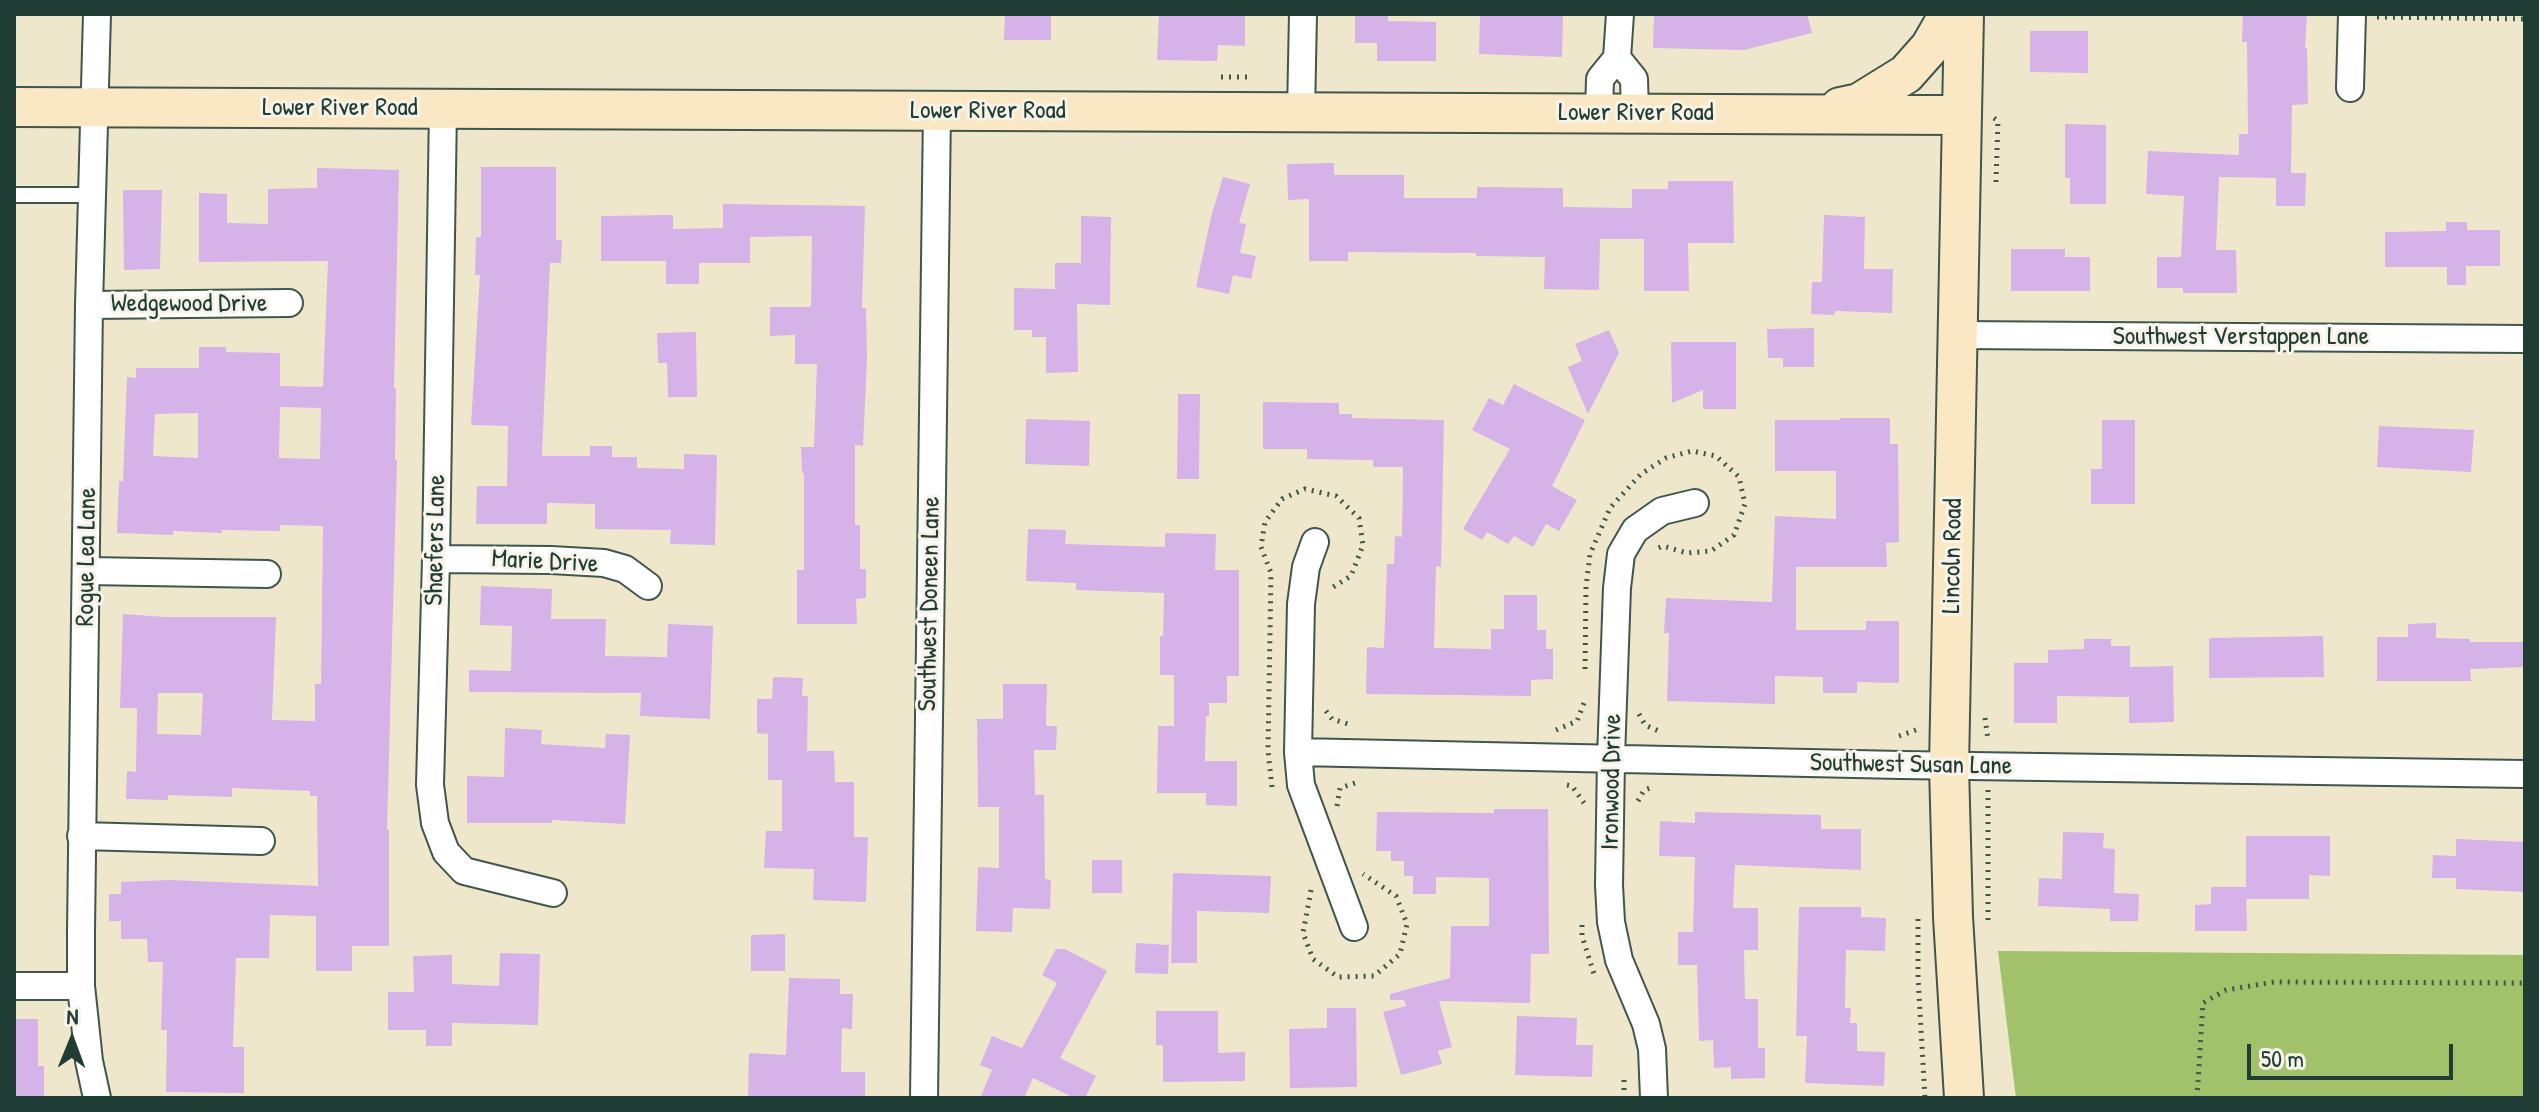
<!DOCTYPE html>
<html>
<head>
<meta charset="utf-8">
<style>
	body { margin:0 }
	#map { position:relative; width:2539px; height:1112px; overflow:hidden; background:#efe7cc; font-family:"Patrick Hand",sans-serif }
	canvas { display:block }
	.frame { position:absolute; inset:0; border:16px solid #1f3d34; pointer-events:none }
	.north { position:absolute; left:32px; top:1000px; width:80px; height:80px; -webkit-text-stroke:6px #f7f3e8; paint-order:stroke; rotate:1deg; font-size:22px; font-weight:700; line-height:32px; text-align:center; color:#1f3d34 }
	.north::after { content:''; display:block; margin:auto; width:28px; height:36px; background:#1f3d34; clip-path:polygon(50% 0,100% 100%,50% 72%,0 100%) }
	.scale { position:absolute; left:2247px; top:1044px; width:206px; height:36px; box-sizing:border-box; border:4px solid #1f3d34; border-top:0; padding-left:10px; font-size:24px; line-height:28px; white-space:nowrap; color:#1f3d34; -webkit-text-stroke:6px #f7f3e8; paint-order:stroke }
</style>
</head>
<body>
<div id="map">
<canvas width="2539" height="1112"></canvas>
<div class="frame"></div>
<div class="north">N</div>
<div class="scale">50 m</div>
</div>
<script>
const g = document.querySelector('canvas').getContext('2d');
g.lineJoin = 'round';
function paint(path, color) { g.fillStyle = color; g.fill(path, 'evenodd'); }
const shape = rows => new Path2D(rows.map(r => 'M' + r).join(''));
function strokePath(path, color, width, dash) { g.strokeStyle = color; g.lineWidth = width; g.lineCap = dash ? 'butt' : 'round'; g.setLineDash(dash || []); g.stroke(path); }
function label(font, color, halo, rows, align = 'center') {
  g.font = font + ' "Patrick Hand",sans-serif'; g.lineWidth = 6; g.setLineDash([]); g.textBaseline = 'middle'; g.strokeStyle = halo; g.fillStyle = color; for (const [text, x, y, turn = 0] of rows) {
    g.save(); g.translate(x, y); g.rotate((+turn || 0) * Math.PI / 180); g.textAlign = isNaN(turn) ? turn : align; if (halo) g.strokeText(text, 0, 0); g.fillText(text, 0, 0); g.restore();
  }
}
paint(shape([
	[1998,951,2525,955,2525,1098,2016,1098]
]), '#a1c26b');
paint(shape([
	[1005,14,1051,14,1051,40,1004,40],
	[1159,14,1245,14,1245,46,1218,45,1217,61,1157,60],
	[1355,14,1388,14,1388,21,1436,22,1436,61,1377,61,1377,43,1355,43],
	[1480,14,1563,14,1562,57,1479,54],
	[1654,14,1807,14,1812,33,1744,50,1653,48],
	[2243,14,2307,14,2305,48,2307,48,2308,104,2292,105,2291,173,2306,173,2305,206,2276,206,2276,178,2219,177,2216,250,2236,250,2237,293,2183,293,2183,288,2157,288,2157,257,2181,257,2184,196,2146,194,2148,151,2239,155,2239,134,2248,134,2247,42,2242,42],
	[2030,31,2088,31,2088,73,2030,72],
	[2065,124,2106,125,2106,204,2070,204,2070,178,2065,178],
	[1334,163,1334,175,1404,175,1404,198,1477,198,1477,187,1563,188,1563,207,1632,208,1632,189,1668,189,1668,181,1733,181,1734,243,1688,243,1689,291,1644,291,1644,239,1600,239,1599,290,1544,289,1545,257,1476,256,1476,253,1348,252,1348,261,1309,261,1309,199,1288,200,1287,164],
	[481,167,556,167,556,240,562,240,561,263,550,263,542,456,590,456,590,446,612,446,612,457,637,457,637,468,684,469,684,454,717,455,715,545,670,544,671,530,595,529,595,504,547,503,547,524,476,524,477,486,507,486,508,426,471,425,480,275,475,275,476,237,481,237],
	[317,168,399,170,394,388,396,388,395,460,397,460,387,830,389,830,389,946,352,946,352,971,316,971,316,916,270,915,269,958,236,958,233,1047,244,1047,244,1093,166,1092,167,1030,161,1030,163,962,148,962,147,939,121,939,121,921,109,921,109,894,121,894,121,882,170,880,318,886,317,796,310,796,310,791,232,788,232,797,168,795,168,800,126,799,127,771,136,772,137,708,120,708,123,614,165,617,276,617,272,720,315,721,315,684,321,684,323,526,280,525,280,531,222,530,222,533,173,531,173,535,117,533,119,481,123,481,127,377,136,378,136,368,199,368,199,347,226,347,226,352,280,353,280,386,323,387,328,261,199,262,199,193,227,194,227,223,268,224,268,189,317,188],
	[280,407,321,408,320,459,279,458],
	[198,413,198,458,153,456,155,414],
	[158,693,203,693,201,735,157,734],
	[1223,177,1250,184,1239,223,1246,224,1240,253,1256,256,1251,279,1233,275,1229,294,1196,287,1211,217],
	[123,190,162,190,160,269,124,270],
	[723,204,865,206,862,308,866,308,867,359,863,446,855,445,855,525,860,525,860,569,866,569,866,598,856,599,857,624,797,624,797,570,804,570,804,473,802,473,801,447,814,447,817,364,795,364,795,335,770,336,770,307,811,307,812,236,750,237,750,263,699,263,699,284,666,284,666,261,601,261,601,216,673,215,673,229,723,228],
	[1824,215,1865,217,1864,269,1893,269,1892,313,1835,311,1834,315,1811,314,1812,282,1822,282],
	[1081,216,1111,217,1110,305,1077,304,1078,372,1046,373,1046,337,1032,337,1032,330,1014,330,1014,288,1055,289,1055,263,1081,263],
	[2446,222,2467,222,2467,230,2500,230,2500,266,2466,266,2466,285,2447,285,2447,267,2385,267,2385,232,2446,231],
	[2011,249,2065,249,2065,257,2090,257,2090,291,2011,291],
	[1814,328,1814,367,1783,367,1783,358,1768,358,1767,329],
	[1609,330,1619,353,1588,414,1568,367,1582,361,1575,344],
	[696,332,697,397,668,397,667,363,658,363,657,333],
	[1671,342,1736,342,1736,409,1703,409,1703,390,1672,403],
	[1514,384,1585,420,1552,486,1577,500,1559,531,1546,524,1533,547,1514,536,1508,544,1487,532,1482,540,1463,529,1510,449,1472,430,1489,398,1503,405],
	[1178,394,1200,394,1199,479,1177,479],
	[1263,402,1339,403,1339,414,1352,414,1352,418,1444,420,1441,567,1436,566,1434,648,1491,649,1491,629,1504,629,1504,595,1537,595,1537,630,1546,630,1546,649,1553,649,1553,679,1531,680,1531,696,1366,694,1367,647,1384,648,1387,564,1394,564,1395,536,1402,537,1403,467,1373,467,1373,460,1307,459,1307,449,1263,449],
	[1840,418,1890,418,1890,444,1898,444,1899,542,1886,543,1887,567,1796,567,1796,630,1866,630,1866,621,1899,621,1899,683,1857,682,1857,693,1823,693,1823,677,1775,676,1775,704,1667,701,1669,633,1664,633,1666,598,1772,602,1775,516,1836,519,1836,471,1775,471,1775,420,1840,420],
	[1026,419,1090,421,1089,466,1025,464],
	[2102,420,2135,420,2135,504,2091,504,2091,469,2102,469],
	[2379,426,2474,430,2471,472,2377,467],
	[1028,529,1066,530,1065,544,1165,547,1165,533,1216,534,1215,570,1239,570,1239,676,1227,676,1227,703,1209,703,1209,716,1206,716,1205,761,1237,761,1237,806,1206,805,1206,793,1157,793,1158,726,1174,726,1174,675,1160,675,1160,636,1163,636,1164,593,1076,590,1076,583,1026,581],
	[481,586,552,589,551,619,606,619,605,656,667,657,668,624,713,626,710,719,640,716,641,693,469,692,469,670,511,671,512,626,480,625],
	[2436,623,2436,638,2470,639,2470,642,2525,642,2525,667,2470,669,2471,681,2377,681,2377,637,2408,637,2408,624],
	[2323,636,2324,677,2209,678,2209,638],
	[2084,639,2111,639,2111,646,2130,646,2130,667,2173,666,2174,722,2129,723,2129,697,2057,696,2057,723,2014,723,2014,663,2048,663,2048,650,2084,649],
	[773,677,803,678,802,696,808,696,807,751,834,751,835,782,854,782,854,837,868,837,866,902,813,900,814,869,764,868,766,831,782,831,782,780,768,780,768,734,757,733,757,699,772,699],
	[1003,684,1047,684,1046,726,1057,726,1056,750,1034,750,1035,795,1044,795,1045,879,1051,880,1050,909,1013,908,1012,932,976,931,978,867,999,868,999,807,978,807,977,719,1003,719],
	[505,728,542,730,541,744,605,748,606,734,630,735,625,824,552,820,552,823,467,823,467,776,504,777],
	[1494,809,1548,809,1549,954,1531,954,1530,1003,1439,1001,1452,1047,1438,1051,1442,1064,1401,1075,1383,1012,1406,1006,1404,1000,1390,1000,1390,994,1450,978,1451,926,1489,926,1489,878,1436,877,1436,894,1413,894,1413,876,1404,876,1404,861,1391,861,1391,851,1376,851,1377,812,1494,813],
	[1695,812,1821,815,1821,829,1861,829,1861,870,1735,865,1733,908,1758,908,1758,950,1744,950,1745,999,1758,999,1758,1048,1765,1048,1765,1078,1731,1079,1731,1067,1714,1068,1713,1040,1699,1041,1697,965,1678,965,1678,932,1693,932,1695,857,1659,856,1660,821,1695,823],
	[2063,832,2104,833,2103,848,2115,849,2114,893,2139,894,2138,921,2110,921,2110,909,2038,906,2039,878,2062,879],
	[2246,836,2330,836,2330,876,2309,875,2309,899,2246,899],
	[2456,839,2525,842,2525,892,2456,889,2456,878,2432,878,2433,855,2456,856],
	[1092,860,1122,860,1122,893,1092,893],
	[1173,873,1271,876,1269,913,1197,911,1197,963,1171,963],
	[2211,887,2246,887,2247,931,2195,931,2195,905,2211,904],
	[1799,907,1861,907,1861,917,1886,918,1885,951,1846,950,1845,1008,1851,1008,1850,1023,1857,1023,1857,1051,1885,1052,1884,1086,1805,1083,1807,1036,1796,1036],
	[785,934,785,971,751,971,751,935],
	[1136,943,1169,945,1168,974,1135,973],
	[1056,949,1065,949,1107,971,1060,1058,1096,1076,1085,1098,1074,1098,1033,1078,1024,1098,980,1098,992,1070,980,1065,992,1036,1022,1048,1057,983,1042,975],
	[500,953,540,954,538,1025,452,1023,452,1046,426,1046,426,1030,388,1030,388,992,414,992,413,956,452,955,452,984,499,986],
	[789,978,840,979,840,994,853,994,852,1029,842,1028,841,1072,865,1072,865,1096,856,1096,856,1098,748,1096,749,1053,786,1055],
	[1327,1008,1356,1008,1357,1087,1290,1088,1289,1029,1327,1028],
	[1156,1011,1218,1011,1218,1053,1245,1052,1245,1081,1163,1082,1163,1045,1156,1045],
	[1517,1016,1577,1018,1576,1045,1593,1045,1592,1077,1515,1075],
	[14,1019,38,1019,38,1066,44,1066,44,1098,14,1098]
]), '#d5b3e8');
const lane = shape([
	[14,195,93,195]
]);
const street = shape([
	[97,14,89,305,81,932,81,986,89,1061,97,1098],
	[1617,58,1634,79,1635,113],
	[2350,88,2352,14],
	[443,108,436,559,430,785,435,823,446,852,464,871,553,893],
	[1599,112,1600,79,1617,58,1620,14],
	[1301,113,1303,14],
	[89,305,289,303],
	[1958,335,2525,339],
	[1315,542,1306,567,1301,604,1298,752,1301,785,1354,927],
	[436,559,551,560,604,563,625,569,648,586],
	[87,571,267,574],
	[1298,752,1901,765,2525,774],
	[81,836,261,841],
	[14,986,81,986],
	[924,1098,937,110],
	[1654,1098,1652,1049,1646,1024,1619,960,1611,922,1609,885,1611,758,1617,588,1621,554,1635,530,1662,511,1695,503]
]);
const secondary = shape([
	[14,107,1961,115],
	[1840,107,1859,103,1906,74,1930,47,1949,14],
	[1964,1098,1953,917,1949,766,1964,14]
]);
strokePath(lane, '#3e564b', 18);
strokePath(street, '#3e564b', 30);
strokePath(secondary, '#3e564b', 42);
strokePath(shape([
	[2377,17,2525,19],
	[1221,77,1247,77],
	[1994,118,1998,121,1996,182],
	[1585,669,1586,587,1590,554,1610,508,1641,474,1666,458,1692,451,1716,456,1739,477,1745,504,1734,535,1711,551,1687,553,1663,546,1658,548],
	[1326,711,1332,719,1351,725],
	[1639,714,1645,725,1661,732],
	[1985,718,1988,740],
	[1556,730,1577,721,1584,703],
	[1899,736,1916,730,1917,727],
	[1567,785,1572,786,1584,803],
	[1272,787,1268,751,1271,573,1261,547,1265,522,1282,499,1305,489,1336,496,1359,518,1363,545,1351,576,1330,589],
	[1988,790,1988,920],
	[1638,801,1644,790,1653,787],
	[1337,806,1340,788,1358,782],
	[1311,890,1303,933,1313,959,1338,977,1374,976,1400,954,1407,924,1396,896,1363,874],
	[1918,919,1918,977,1925,1098],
	[1582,925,1582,936,1595,977],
	[1624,1098,1624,1077],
	[2197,1098,2203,1003,2226,990,2274,982,2525,983]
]), '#3e564b', 5, [2, 6]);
strokePath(lane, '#fff', 14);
strokePath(street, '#fff', 26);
strokePath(secondary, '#fae7c3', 38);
label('26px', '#1f3d34', '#f7f3e8', [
	["Lower River Road",340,108],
	["Lower River Road",988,111],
	["Lower River Road",1636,113],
	["Wedgewood Drive",189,304],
	["Southwest Verstappen Lane",2241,337],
	["Shaefers Lane",436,540,-89],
	["Lincoln Road",1953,556,-89],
	["Rogue Lea Lane",87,557,-89],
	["Marie Drive",545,562,3],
	["Southwest Doneen Lane",930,604,-89],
	["Southwest Susan Lane",1911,765,1],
	["Ironwood Drive",1612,782,-89]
]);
</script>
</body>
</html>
